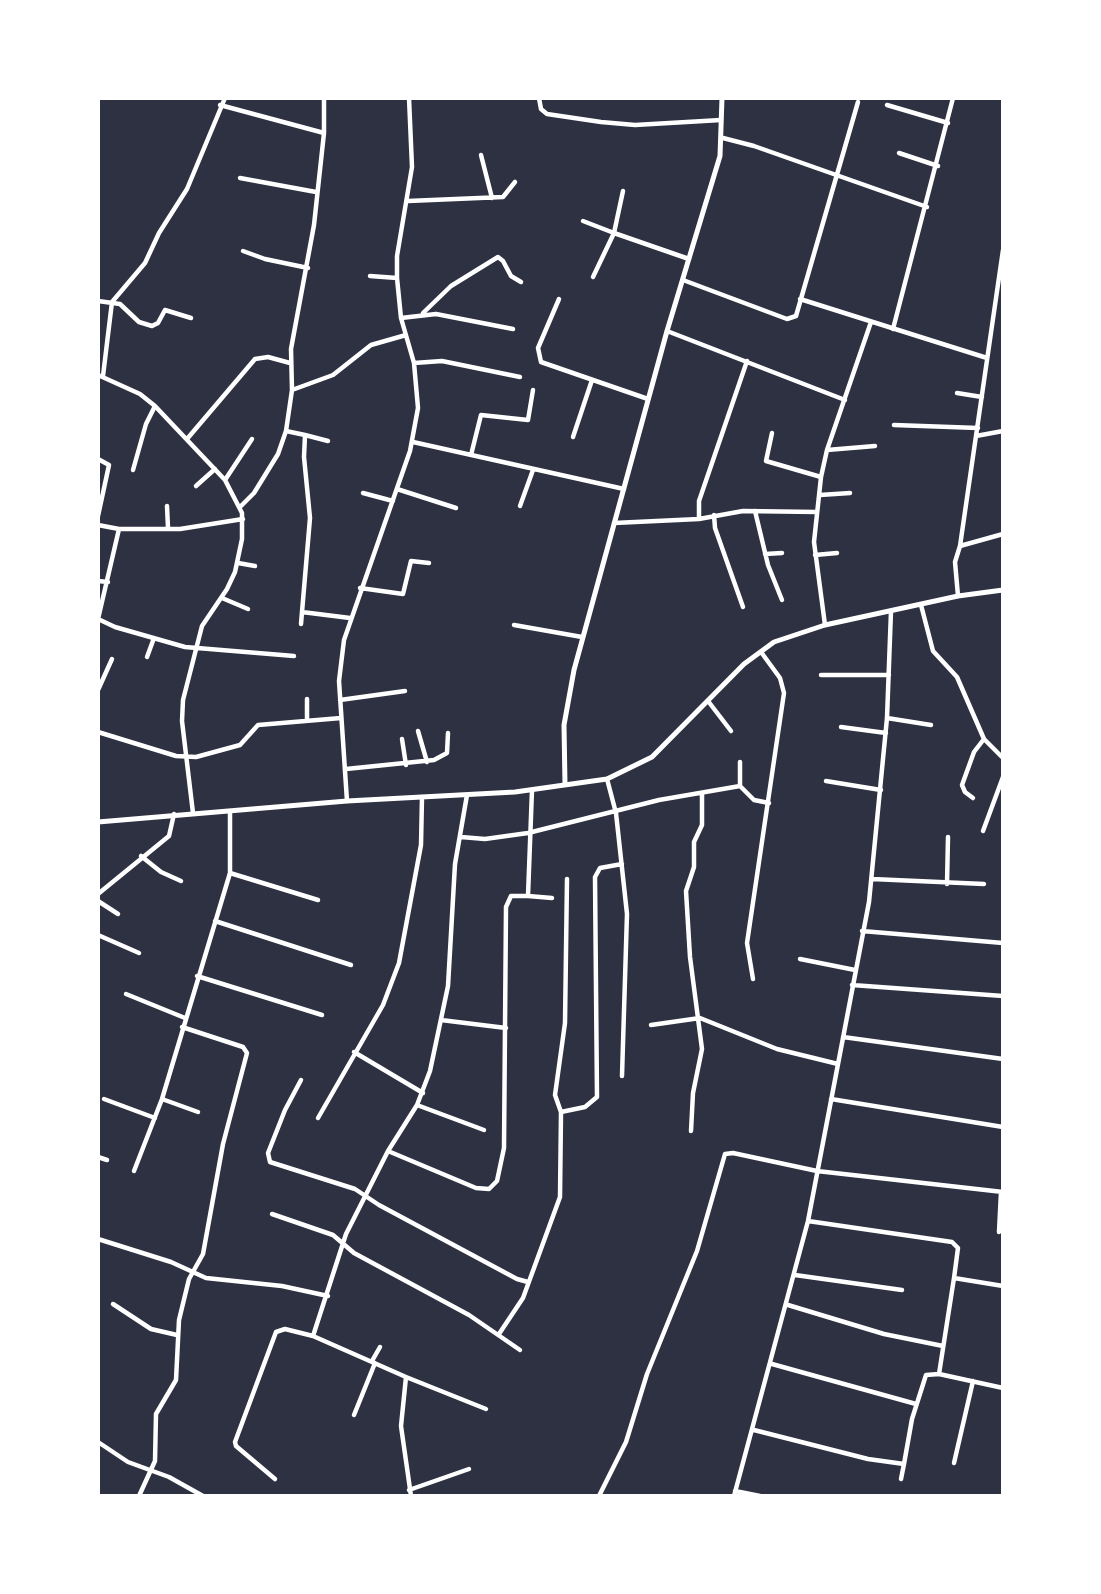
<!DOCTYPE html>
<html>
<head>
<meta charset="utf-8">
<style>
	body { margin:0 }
	#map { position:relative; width:1101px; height:1594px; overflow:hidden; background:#2d3142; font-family:"Varela Round",sans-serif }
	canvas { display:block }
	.frame { position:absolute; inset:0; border:100px solid #fff; pointer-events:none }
</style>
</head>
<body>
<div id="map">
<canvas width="1101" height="1594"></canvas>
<div class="frame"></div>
</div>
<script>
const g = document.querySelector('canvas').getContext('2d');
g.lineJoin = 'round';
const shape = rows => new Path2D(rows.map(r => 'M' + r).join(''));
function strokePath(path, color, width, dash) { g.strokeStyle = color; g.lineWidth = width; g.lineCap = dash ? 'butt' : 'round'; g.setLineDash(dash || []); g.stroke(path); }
strokePath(shape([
	[539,98,541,109,547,114,601,122,635,125,721,120],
	[220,105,324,133],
	[887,105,948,123],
	[723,138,754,146,927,207],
	[899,153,938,166],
	[481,155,492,198],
	[240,178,316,192],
	[408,201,503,197,515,182],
	[583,221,614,233,623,191],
	[243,251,265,259,308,268],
	[370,276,397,278],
	[593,277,614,233,689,259],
	[683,280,787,319,796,316,858,102],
	[559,299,538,348,541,362,648,399],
	[800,299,987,358],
	[98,301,120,304,139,322,152,326,158,323,165,310,191,318],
	[423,313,451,286,498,257,503,261,511,276,521,282],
	[401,318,436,314,513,329],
	[893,329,953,98],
	[667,331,845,400],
	[414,363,442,361,520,377],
	[98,375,140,394,155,406,225,480,242,513,242,539,235,572,227,589,202,626,183,700,182,721,193,813],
	[103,376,112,302,145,263,159,233,187,189,225,98],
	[292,390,333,375,371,345,406,335],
	[957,393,982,397],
	[894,425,978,428],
	[286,431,305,435,304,457,310,518,302,612,350,618],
	[772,433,766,461,821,477],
	[305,435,328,441],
	[976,436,1003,431],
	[573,437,592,380],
	[187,439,255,359,268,357,290,363],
	[413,442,624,489],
	[827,450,875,446],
	[471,455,481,415,528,420,533,390],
	[98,459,109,465,98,516],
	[133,470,146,424,155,406],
	[225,480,252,439],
	[196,486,215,469],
	[397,489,456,508],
	[363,493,393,501],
	[820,495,850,493],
	[167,506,168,528],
	[241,506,254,493,278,454,286,431,292,390,291,349,314,225,324,133,324,98],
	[520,506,533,470],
	[755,511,768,565,782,600],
	[714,515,715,528,743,607],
	[699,519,699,501,747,361],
	[614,523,699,519,743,511,817,512],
	[98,525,119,529,180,529,243,519],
	[960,546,1003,534],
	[765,554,782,553],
	[815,555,837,553],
	[238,563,255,566],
	[98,581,108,582],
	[360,588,403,594,411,561,429,563],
	[958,596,955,562,960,546,1003,250],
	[222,598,248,609],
	[921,605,933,651,957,677,984,739,1003,758],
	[98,619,115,627,185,647,294,656],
	[98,619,119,529],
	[301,624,302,612],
	[514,625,582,637],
	[825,625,814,542,821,477,827,450,871,322],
	[147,657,154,638],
	[821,675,889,675],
	[98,690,112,659],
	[340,700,405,691],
	[708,701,731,731],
	[887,718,931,725],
	[307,721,307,699],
	[841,727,886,733],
	[418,731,427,762],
	[98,732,176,756,196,757,240,745,258,725,341,718],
	[402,739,406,765],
	[740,762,740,786],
	[346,769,434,760,447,753,448,733],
	[607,779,616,813,627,914,622,1076],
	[826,781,881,790],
	[973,798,965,792,962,785,974,752,984,739],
	[347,801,339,681,344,640,410,451,418,408,414,363,401,318,397,278,397,256,412,167,409,98],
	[983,831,1003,777],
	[461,837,485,839,528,833,659,800,740,786,754,800,769,803],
	[141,856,161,872,181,881],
	[230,873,318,900],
	[872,879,984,884],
	[947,884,948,837],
	[98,894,169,836,174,814],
	[528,896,552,898],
	[98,901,118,914],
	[215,921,351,965],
	[862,931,1003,943],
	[98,935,139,953],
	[800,959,855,970],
	[197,976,322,1015],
	[753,979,747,943,784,693,780,678,761,652],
	[852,985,1003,996],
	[126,994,185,1018],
	[441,1020,506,1028],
	[651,1025,700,1018,777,1049,838,1064],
	[843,1037,1003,1059],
	[354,1052,423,1093],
	[301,1080,285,1110,268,1153,270,1162,355,1189,379,1205,517,1279,528,1282],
	[104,1099,155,1118],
	[162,1099,198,1112],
	[831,1099,1003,1127],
	[417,1105,484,1130],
	[561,1112,555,1095,565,1023,567,879],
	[318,1118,383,1005,399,963,421,845,422,797],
	[691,1131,693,1093,702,1049,690,957,686,891,694,867,694,842,702,825,702,793],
	[388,1151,476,1188,489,1189,497,1181,504,1148,506,907,511,896,528,896,532,790],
	[98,1157,107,1160],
	[134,1171,162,1099,230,873,230,811],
	[272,1214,333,1235,354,1253,469,1315,520,1350],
	[808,1221,952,1242,958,1248,954,1278,1003,1286],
	[999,1232,1001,1192],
	[98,1239,171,1262,206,1278,282,1286,328,1296],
	[795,1275,902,1290],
	[113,1304,151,1329,177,1335],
	[788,1305,884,1334,943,1346],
	[499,1334,523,1298,560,1197,561,1112,585,1107,597,1097,595,877,600,868,622,864],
	[372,1361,380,1347],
	[772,1364,916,1404],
	[939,1374,954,1278],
	[406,1377,486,1409],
	[354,1415,375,1363],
	[754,1430,868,1459,904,1464,912,1419,926,1375,939,1374,1003,1388],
	[98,1442,128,1462,169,1477,203,1496],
	[954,1463,973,1381],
	[275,1479,236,1446,235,1442,276,1332,285,1329,313,1336],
	[901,1479,904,1464],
	[409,1490,469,1469],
	[735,1491,760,1496],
	[139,1496,155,1461,156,1414,176,1380,179,1320,189,1279,203,1254,223,1144,247,1053,243,1047,182,1027],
	[411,1496,401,1426,406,1377,313,1336,346,1234,388,1151,417,1105,430,1071,448,986,455,864,467,795],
	[599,1496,626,1442,647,1374,697,1251,725,1154,733,1153,817,1171,1003,1192],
	[734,1496,808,1221,869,902,887,718,891,611]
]), '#fff', 4.5);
strokePath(shape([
	[565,785,564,725,574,670,667,331,720,156,722,98],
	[98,822,347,801,515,792,607,779,652,757,744,664,774,642,825,625,958,596,1003,590]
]), '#fff', 5);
</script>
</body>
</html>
